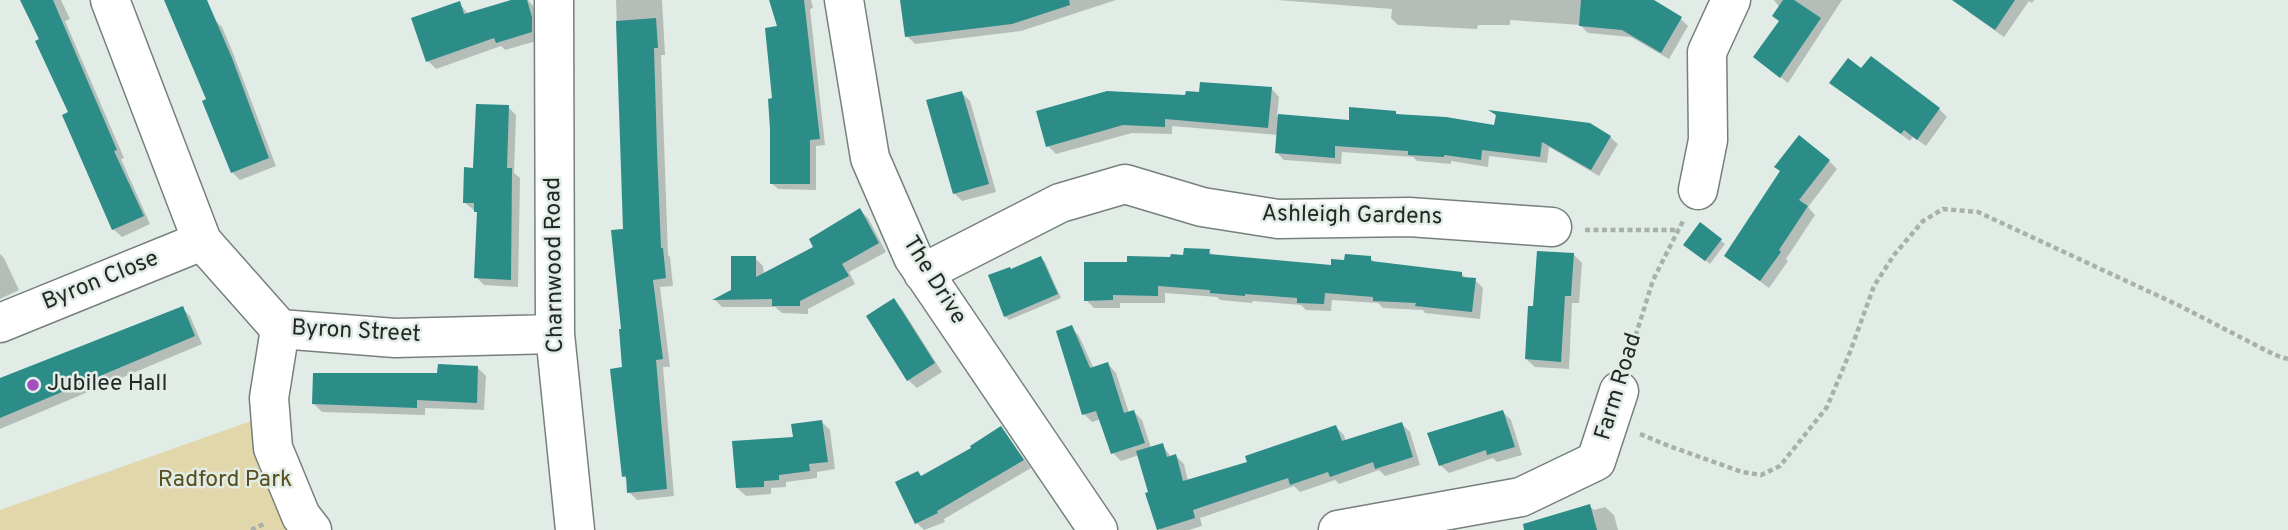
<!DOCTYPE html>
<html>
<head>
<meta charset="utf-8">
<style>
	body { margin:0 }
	canvas { display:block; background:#e2ece6 }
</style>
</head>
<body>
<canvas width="2288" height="530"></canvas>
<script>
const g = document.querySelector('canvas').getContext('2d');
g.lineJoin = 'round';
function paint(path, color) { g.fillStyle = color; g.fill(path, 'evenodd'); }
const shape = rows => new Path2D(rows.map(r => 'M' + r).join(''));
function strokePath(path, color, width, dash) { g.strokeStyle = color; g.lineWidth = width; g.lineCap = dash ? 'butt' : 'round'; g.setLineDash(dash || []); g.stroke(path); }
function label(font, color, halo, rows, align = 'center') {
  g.font = font + ' Overpass,sans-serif'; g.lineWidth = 5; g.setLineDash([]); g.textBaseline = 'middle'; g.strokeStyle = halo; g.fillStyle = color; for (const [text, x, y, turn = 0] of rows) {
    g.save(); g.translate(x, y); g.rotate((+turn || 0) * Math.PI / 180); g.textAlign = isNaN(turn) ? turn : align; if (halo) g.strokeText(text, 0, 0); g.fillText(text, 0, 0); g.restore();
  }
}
paint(shape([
	[254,420,299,530,0,530,0,510]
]), '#e1d7ab');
paint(shape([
	[22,0,61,0,70,19,65,21,124,158,121,159,150,224,122,237,113,229,70,113],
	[166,0,205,0,214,19,222,27,231,48,276,166,240,180,232,172,208,100],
	[517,0,528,0,533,6,540,27,540,40,505,50,501,46,436,69,428,61,459,3,469,15],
	[616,0,662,0,665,55,661,55,668,255,670,257,673,286,660,287,670,367,663,367,674,496,637,500,629,492,628,480,623,476,625,230],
	[771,0,811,0,813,8,810,9,825,145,816,146,816,190,778,189,771,183,774,100,780,28],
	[912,0,1116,0,1021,31,915,44,907,36],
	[1277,0,1640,0,1681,19,1688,26,1669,59,1631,37,1588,33,1580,25,1510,20,1510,25,1478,25,1477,29,1398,25,1391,18,1392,9],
	[1774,0,1842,0,1788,83,1755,57,1781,22,1780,8],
	[1962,0,2034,0,2032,3,2029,1,2004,37,1970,13,1962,5],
	[1862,70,1939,109,1947,117,1926,146,1913,137,1910,141,1840,90],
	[1271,88,1279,97,1277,116,1350,122,1395,112,1399,116,1496,127,1497,117,1493,112,1590,125,1610,137,1618,144,1599,176,1549,147,1547,163,1489,156,1488,167,1451,161,1451,164,1417,161,1413,157,1342,152,1341,164,1284,160,1277,153,1278,135,1172,126,1172,134,1132,133,1056,154,1048,146,1187,97],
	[962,93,970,101,996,192,962,201,954,193],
	[508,107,516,115,514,173,520,178,518,287,484,285,476,277,479,214,465,203,475,169],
	[1829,161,1837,169,1808,207,1815,215,1786,259,1788,261,1769,288,1735,263],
	[860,210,868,218,886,252,849,272,855,284,808,309,808,314,782,313,775,307,722,307,715,300,733,291,755,258,763,266,764,275,815,248],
	[1700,225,1725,244,1710,264,1689,248],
	[1209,251,1214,257,1332,267,1370,258,1376,263,1461,273,1467,279,1475,280,1483,288,1480,319,1425,313,1423,310,1383,308,1378,303,1332,300,1331,311,1306,310,1301,305,1253,301,1252,303,1220,300,1217,297,1165,293,1165,303,1120,303,1120,308,1094,308,1086,300,1128,263,1185,257],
	[0,254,4,258,19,290,0,299],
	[1574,255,1582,263,1579,303,1572,303,1569,369,1535,367,1526,359,1534,308],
	[1041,258,1045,262,1061,298,1009,320,1005,316,1011,271],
	[894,301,902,309,942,372,917,388,908,380],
	[182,308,190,316,202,344,0,429,0,380],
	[1071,327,1079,336,1094,369,1108,364,1116,373,1129,413,1134,412,1142,420,1151,448,1162,445,1172,458,1176,456,1184,464,1188,481,1250,464,1336,427,1344,435,1346,442,1402,424,1410,432,1420,465,1385,476,1379,470,1339,484,1335,480,1300,492,1294,486,1200,518,1202,526,1189,530,1160,530,1139,455,1121,461,1113,453,1101,419,1092,422,1084,414],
	[478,368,486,376,484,410,425,408,425,415,322,412,314,404],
	[1503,412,1511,420,1522,455,1497,462,1493,458,1449,473,1440,465],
	[822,422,830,430,835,469,817,472,817,478,786,482,786,487,771,488,771,494,746,496,737,488,795,438],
	[1001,428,1031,468,944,519,945,522,924,530,917,523,897,483,922,477,974,448],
	[1589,506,1594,510,1605,507,1614,515,1618,530,1546,530]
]), '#0003');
paint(shape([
	[20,0,53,0,117,150,114,151,144,216,112,230,62,115,68,112,35,41,39,39],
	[164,0,207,0,232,58,269,158,231,173,202,101,206,99],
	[511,0,527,0,532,17,532,32,496,43,494,38,426,62,411,18,460,1,464,14],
	[769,0,804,0,820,139,810,140,810,184,770,184,770,129,768,99,772,98,765,28,777,26],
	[900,0,1069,0,1070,5,1012,24,905,37],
	[1581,0,1654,0,1682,17,1661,53,1622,30,1579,26],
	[1783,0,1794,0,1821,18,1780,78,1753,57,1779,21,1772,16],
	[1952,0,2015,0,1995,30],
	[656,18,658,48,654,48,657,150,661,248,663,248,666,278,653,280,663,359,656,360,667,489,627,493,626,476,622,477,610,369,622,367,619,329,621,329,611,230,623,229,616,21],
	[1871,56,1940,108,1917,140,1904,130,1901,134,1829,83,1848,58,1861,68],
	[1200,82,1272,87,1268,128,1165,119,1165,127,1123,125,1046,147,1036,111,1107,91,1185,95,1186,91,1199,92],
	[962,91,989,184,953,194,926,100],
	[476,104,509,105,507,168,512,168,511,280,474,278,477,212,474,212,474,203,463,203,464,167,473,168],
	[1349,107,1396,111,1396,114,1446,117,1494,125,1496,115,1488,110,1590,123,1611,136,1591,170,1542,142,1540,157,1482,150,1481,160,1444,155,1444,157,1408,155,1408,151,1335,146,1335,158,1275,153,1278,114,1349,120],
	[1799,135,1830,160,1799,200,1808,206,1779,250,1781,252,1760,281,1724,256,1780,171,1774,167],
	[860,208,879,243,842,264,849,276,800,301,800,306,772,306,772,299,712,300,731,290,731,256,756,256,756,277,813,247,809,239],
	[1700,222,1722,239,1705,261,1683,245],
	[1184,248,1210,249,1209,254,1331,265,1331,259,1344,260,1345,254,1371,256,1371,261,1462,272,1462,277,1476,278,1472,312,1415,306,1416,303,1373,301,1373,297,1325,293,1324,304,1297,303,1297,298,1245,294,1245,296,1210,293,1210,290,1158,286,1158,296,1113,295,1113,300,1084,301,1084,262,1127,262,1127,256,1170,257,1171,254,1183,255],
	[1537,251,1574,253,1571,296,1565,296,1561,362,1525,359,1528,306,1533,306],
	[1041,256,1058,294,1004,317,988,275,1010,267,1011,269],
	[894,298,935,363,907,381,866,316],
	[183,306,195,336,0,418,0,378],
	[1072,325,1090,368,1108,362,1124,413,1134,410,1145,443,1111,454,1096,411,1082,415,1056,331],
	[438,364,478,366,477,403,417,400,417,408,312,404,313,373,437,373],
	[1503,410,1515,447,1487,455,1486,450,1439,466,1427,433],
	[822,420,828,462,809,464,810,471,779,475,779,480,764,481,764,487,736,488,732,441,793,437,791,424],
	[1402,422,1413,457,1375,469,1373,462,1330,477,1328,472,1290,485,1288,478,1193,510,1195,518,1157,530,1145,493,1148,492,1136,451,1163,443,1167,457,1176,454,1183,481,1247,462,1245,456,1336,425,1342,441],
	[1001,426,1024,460,937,511,938,513,915,524,895,482,918,471,921,476,971,448,970,446],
	[1590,504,1597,530,1524,530,1523,524]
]), '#2b8c88');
const minor = shape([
	[110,0,202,241,280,329,395,338,555,334],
	[554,0,555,334,575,530],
	[844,0,870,158,913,257,1098,530],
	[1698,190,1708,140,1707,52,1731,0],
	[923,273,1060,203,1125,184,1202,207,1278,219,1409,217,1552,227],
	[0,323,202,241],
	[280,329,269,398,273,448,301,516,312,530],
	[1338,530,1521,497,1596,461,1619,391]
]);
strokePath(minor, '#77807b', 41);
strokePath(shape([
	[1585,230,1679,230],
	[1628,360,1653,280,1684,219],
	[1640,434,1669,446,1742,472,1761,475,1780,466,1827,407,1850,352,1874,286,1894,255,1923,221,1943,209,1978,212,2178,305,2275,355,2288,359],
	[251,530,266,523]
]), '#a8b0ab', 4.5, [5, 3.5]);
strokePath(minor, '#fff', 38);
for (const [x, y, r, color] of [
	[33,385,7,"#a34fbd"]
]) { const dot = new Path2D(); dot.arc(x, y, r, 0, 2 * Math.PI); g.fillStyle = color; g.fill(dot); strokePath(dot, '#e2ece6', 2.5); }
label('23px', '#242825', '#e2ece6', [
	["Ashleigh Gardens",1352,217,1],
	["Charnwood Road",556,265,-91],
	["The Drive",933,281,58],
	["Byron Close",101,282,-22],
	["Byron Street",356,333,3],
	["Farm Road",1620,387,-73]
]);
label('23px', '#242825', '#e2ece6', [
	["Jubilee Hall",47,385]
], 'left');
label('23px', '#594f1c', '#e2ece6', [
	["Radford Park",225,481]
]);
</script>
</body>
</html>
